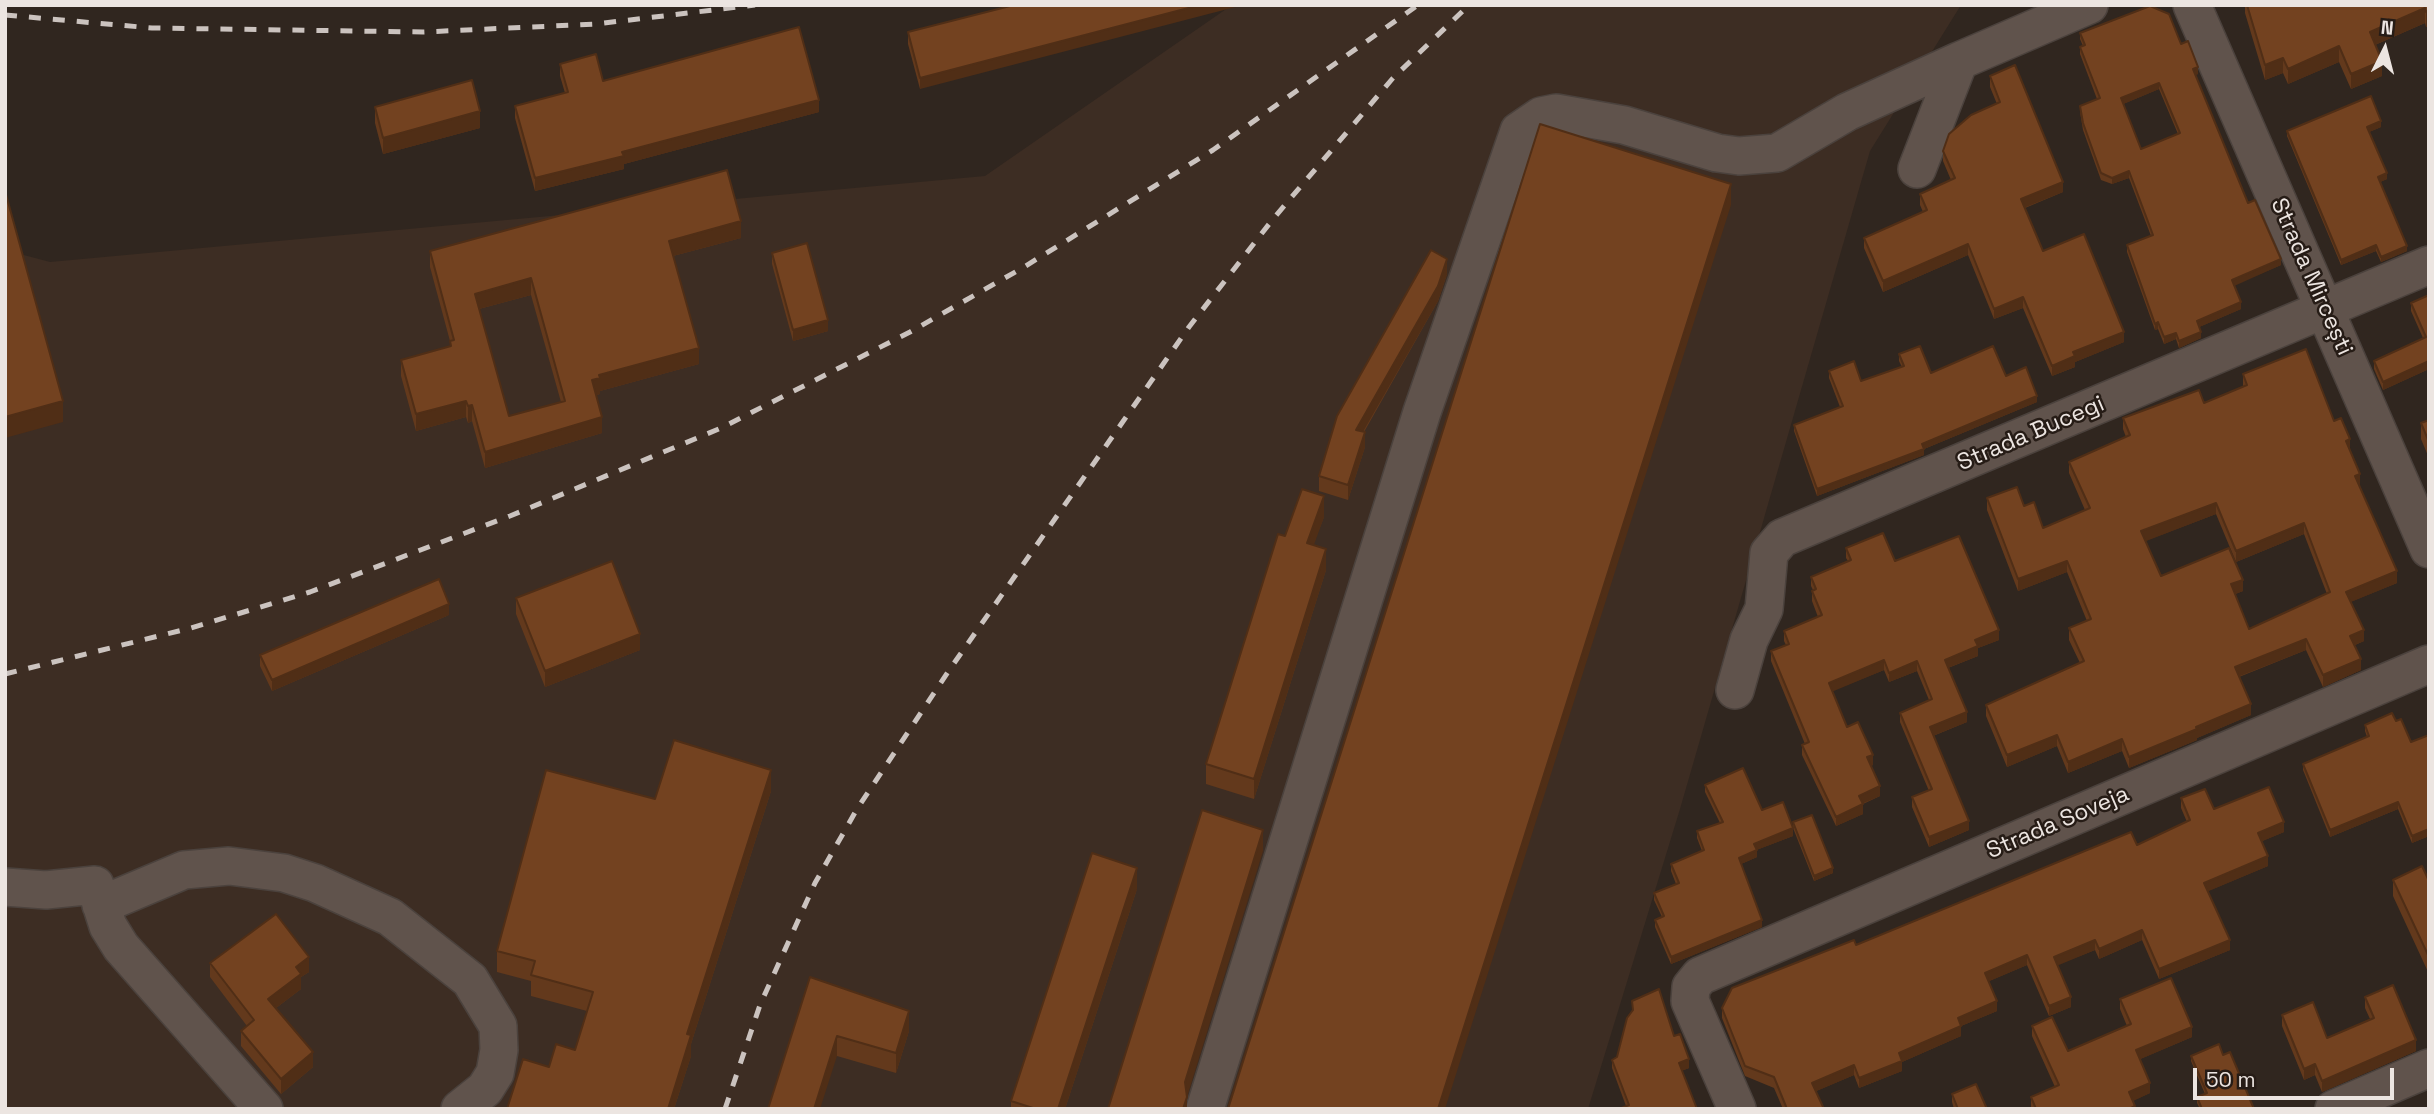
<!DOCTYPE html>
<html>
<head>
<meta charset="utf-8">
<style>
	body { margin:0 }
	#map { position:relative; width:2434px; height:1114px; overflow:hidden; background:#30261f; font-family:"Space Grotesk",sans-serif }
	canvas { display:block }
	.frame { position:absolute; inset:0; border:7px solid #ece5e1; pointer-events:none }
	.north { position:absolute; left:2350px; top:14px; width:70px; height:70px; -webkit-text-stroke:5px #261c16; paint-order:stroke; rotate:6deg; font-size:19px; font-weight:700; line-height:28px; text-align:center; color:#ece5e1 }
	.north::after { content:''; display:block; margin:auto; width:24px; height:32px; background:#ece5e1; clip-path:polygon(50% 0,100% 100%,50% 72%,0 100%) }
	.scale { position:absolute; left:2193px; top:1068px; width:201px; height:32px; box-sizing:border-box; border:4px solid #ece5e1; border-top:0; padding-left:9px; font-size:21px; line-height:24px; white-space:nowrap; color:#ece5e1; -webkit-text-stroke:5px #261c16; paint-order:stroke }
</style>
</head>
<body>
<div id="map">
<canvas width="2434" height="1114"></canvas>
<div class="frame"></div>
<div class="north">N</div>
<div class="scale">50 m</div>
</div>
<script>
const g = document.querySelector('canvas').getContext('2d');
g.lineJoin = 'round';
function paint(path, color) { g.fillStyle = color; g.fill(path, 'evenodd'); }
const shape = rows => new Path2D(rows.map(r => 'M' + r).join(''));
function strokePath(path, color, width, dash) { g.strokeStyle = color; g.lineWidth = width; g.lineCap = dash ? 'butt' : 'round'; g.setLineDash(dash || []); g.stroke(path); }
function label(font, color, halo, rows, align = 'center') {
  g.font = font + ' "Space Grotesk",sans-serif'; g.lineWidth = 5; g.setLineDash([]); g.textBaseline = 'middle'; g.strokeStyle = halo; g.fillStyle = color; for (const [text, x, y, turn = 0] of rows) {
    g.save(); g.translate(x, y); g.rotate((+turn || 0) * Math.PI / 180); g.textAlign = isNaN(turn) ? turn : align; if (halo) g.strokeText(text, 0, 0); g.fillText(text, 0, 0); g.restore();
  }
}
paint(shape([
	[1232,5,1961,5,1870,151,1680,809,1588,1109,5,1109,5,250,50,262,985,176]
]), '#3d2d23');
const minor = shape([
	[2192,5,2429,549],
	[1917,169,1959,61,2089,5],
	[1735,690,1749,640,1764,609,1769,553,1782,538,2429,265],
	[5,887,46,890,95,885,108,926,121,947,264,1109],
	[101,905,184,870,229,866,284,873,315,883,390,917,470,980,498,1026,499,1050,495,1073,485,1089,460,1109],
	[1205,1109,1422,412,1519,131,1541,116,1556,113,1624,125,1717,153,1739,156,1777,153,1847,112,1959,61],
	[1737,1109,1690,1001,1691,987,1700,976,2429,664],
	[2334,1109,2429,1068]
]);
strokePath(minor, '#4b423d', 40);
strokePath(minor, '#60534c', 37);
strokePath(shape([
	[5,15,152,28,423,32,596,24,755,5],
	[5,674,191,628,310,592,510,516,721,428,910,332,1024,267,1213,150,1418,5],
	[725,1109,760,1005,815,883,857,809,950,669,1189,327,1273,219,1393,78,1469,5]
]), '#cbc3bf', 5, [12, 12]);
paint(shape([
	[1014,5,920,89,908,44,908,32],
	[2245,5,2429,5,2429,26,2426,27,2425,23,2375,45,2382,76,2351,89,2339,62,2288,84,2283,73,2265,80,2245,13],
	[2080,33,2181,44,2198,74,2195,75,2248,203,2281,265,2234,285,2241,309,2199,327,2201,338,2179,348,2176,339,2164,344,2158,329,2155,330,2127,252,2127,245,2151,236,2129,178,2112,184,2101,180,2083,130,2080,112,2080,106,2097,99,2080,54,2080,47,2083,46,2080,39],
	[2159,89,2178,134,2141,149,2123,104],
	[560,64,603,81,819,112,624,164,624,169,535,191,515,118,515,106,565,93,560,76],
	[1990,76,2063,192,2025,208,2043,251,2124,342,2075,362,2075,367,2052,376,2023,308,1994,319,1968,255,1883,292,1864,248,1864,238,1923,212,1920,205,1920,194,1951,180,1943,161,1943,151,1997,104,1990,87],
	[375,107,480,128,383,154,375,123],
	[2381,127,2369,132,2387,179,2380,182,2407,251,2381,262,2376,251,2341,265,2287,136,2287,131],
	[741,238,673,256,699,364,600,391,600,394,596,395,602,433,485,468,472,421,468,423,466,417,416,431,401,376,401,360,450,346,450,341,430,267,430,251],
	[531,295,561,402,509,416,479,309],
	[772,253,828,331,793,341,772,264],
	[1447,274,1438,301,1364,432,1365,447,1348,500,1319,491,1319,476],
	[2429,295,2429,369,2383,390,2374,369,2374,361,2423,338,2411,311,2411,303],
	[1899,354,1931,373,2006,376,2037,402,1924,449,1924,455,1817,496,1794,431,1794,425,1840,407,1829,378,1829,371,1861,381,1902,367,1899,361],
	[2243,374,2334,421,2350,451,2360,486,2359,486,2397,583,2350,602,2364,641,2355,645,2361,670,2323,687,2306,650,2239,677,2251,715,2197,738,2197,740,2129,768,2122,751,2068,773,2057,746,2007,767,1986,716,1986,705,2080,663,2069,640,2069,628,2087,621,2067,572,2018,591,1987,510,1987,498,2024,506,2043,528,2085,510,2069,473,2069,462,2126,437,2123,429,2123,418,2204,403,2243,387],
	[2216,514,2236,562,2304,534,2327,594,2249,629,2235,594,2243,591,2161,576,2145,541],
	[2429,420,2429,458,2421,439,2421,423],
	[1324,517,1313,545,1326,570,1254,799,1206,784,1206,764,1285,536],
	[1846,548,1895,561,1999,640,1978,648,1978,656,1948,668,1967,722,1933,736,1969,830,1929,847,1912,807,1912,797,1929,791,1900,722,1900,713,1929,700,1917,671,1889,682,1884,670,1832,691,1847,727,1873,765,1871,766,1880,796,1863,804,1863,814,1836,826,1802,755,1802,745,1805,744,1771,661,1771,651,1786,645,1784,641,1784,631,1818,617,1812,601,1812,591,1813,590,1811,586,1811,577,1848,561,1846,558],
	[516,598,640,650,545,687,516,614],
	[449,615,272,691,260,666,260,655],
	[2396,721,2411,742,2429,735,2429,836,2412,843,2398,809,2330,837,2303,770,2303,764,2367,737,2365,731,2365,725],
	[1705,785,1762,810,1793,836,1756,850,1757,857,1741,864,1762,927,1671,964,1655,927,1655,920,1662,917,1654,900,1654,893,1676,884,1671,871,1671,864,1702,851,1697,838,1697,831,1720,823,1705,792],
	[771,791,691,1044,691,1056,674,1109,507,1109,549,1067,575,1050,587,1011,531,996,531,981,497,972,497,951,655,799],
	[2181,798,2284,832,2262,841,2268,866,2208,891,2230,950,2159,979,2142,940,2099,959,2095,950,2057,965,2071,1007,2049,1016,2027,965,1989,981,1997,1011,1961,1026,1961,1036,1902,1062,1902,1071,1859,1088,1854,1075,1816,1091,1824,1109,1783,1109,1774,1088,1745,1076,1722,1018,1722,1008,1856,945,2137,845,2187,822,2181,808],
	[1793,822,1833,873,1814,881,1793,828],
	[2393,880,2429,881,2429,974,2393,896],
	[1137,889,1065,1109,1011,1109,1011,1101],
	[210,963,309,972,301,977,301,989,276,1008,313,1067,281,1094,241,1046,241,1031,247,1026,210,977],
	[810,977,909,1031,896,1073,837,1056],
	[2365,997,2416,1051,2322,1092,2315,1075,2304,1080,2282,1026,2282,1015,2327,1038,2370,1019,2365,1008],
	[2120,999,2192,1037,2140,1059,2150,1093,2132,1101,2135,1109,2031,1109,2031,1097,2055,1087,2032,1036,2032,1026,2068,1051,2127,1026,2120,1009],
	[1632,1001,1674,1036,1689,1068,1681,1071,1626,1106,1612,1068,1612,1060,1617,1057,1632,1011],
	[2223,1055,2254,1109,2200,1109,2197,1103,2197,1097,2205,1094,2191,1061,2191,1056],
	[1952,1094,1987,1109,1954,1109,1952,1102]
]), '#63391c');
paint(shape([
	[1200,5,1243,5,920,89,920,78],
	[2425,8,2425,23,2370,47,2370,32],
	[2429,11,2429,26,2426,27,2426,12],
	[2339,46,2339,62,2288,84,2288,69],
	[2283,58,2283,73,2265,80,2265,65],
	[2382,61,2382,76,2351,89,2351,74],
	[2198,67,2198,74,2193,76,2193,69],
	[2159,83,2159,89,2121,105,2121,98],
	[819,100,819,112,624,164,624,169,535,191,535,178,622,152],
	[480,111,480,128,383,154,383,138],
	[2381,121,2381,127,2367,133,2367,127],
	[2129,171,2129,178,2112,184,2112,178],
	[2387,173,2387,179,2378,183,2378,177],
	[2063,182,2063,192,2021,209,2021,199],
	[1731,184,1731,205,1445,1109,1438,1109],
	[741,221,741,238,669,257,669,241],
	[1968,244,1968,255,1883,292,1883,281],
	[2376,245,2376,251,2341,265,2341,260],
	[2407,246,2407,251,2381,262,2381,257],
	[1447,259,1447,274,1438,301,1356,444,1356,430],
	[2281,259,2281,265,2232,287,2232,280],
	[531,278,531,295,475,310,475,294],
	[2023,297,2023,308,1994,319,1994,309],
	[2241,302,2241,309,2197,328,2197,321],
	[828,320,828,331,793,341,793,330],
	[2158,322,2158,329,2155,330,2155,324],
	[2124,332,2124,342,2075,362,2075,367,2052,376,2052,366,2073,352],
	[2201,332,2201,338,2179,348,2179,341],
	[2176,333,2176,339,2164,344,2164,337],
	[699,348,699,364,600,391,600,394,592,396,592,380,599,375],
	[2429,361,2429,369,2383,390,2383,382],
	[2037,396,2037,402,1924,449,1924,455,1817,496,1817,489,1922,444],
	[63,401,63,422,5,438,5,417],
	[466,401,466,417,416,431,416,414],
	[472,405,472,421,468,423,468,406],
	[602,417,602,433,485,468,485,452],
	[1365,432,1365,447,1348,500,1348,485],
	[2350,439,2350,451,2346,441],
	[2360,474,2360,486,2355,488,2355,476],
	[1324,496,1324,517,1307,564,1307,543],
	[2216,503,2216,514,2141,543,2141,531],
	[2304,523,2304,534,2236,562,2236,551],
	[1326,549,1326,570,1254,799,1254,779],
	[2067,561,2067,572,2018,591,2018,579],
	[2397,571,2397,583,2346,604,2346,592],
	[2243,580,2243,591,2231,596,2231,584],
	[449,604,449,615,272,691,272,680],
	[1999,630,1999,640,1978,648,1978,656,1945,669,1945,660,1975,640],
	[2364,630,2364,641,2350,647,2350,636],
	[640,634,640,650,545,687,545,671],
	[2306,639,2306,650,2235,678,2235,667],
	[2361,659,2361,670,2323,687,2323,675],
	[1884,660,1884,670,1829,693,1829,683],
	[1917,661,1917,671,1889,682,1889,673],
	[2251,704,2251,715,2197,738,2197,740,2129,768,2129,757],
	[1967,712,1967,722,1930,737,1930,727],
	[2057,735,2057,746,2007,767,2007,755],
	[2122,739,2122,751,2068,773,2068,762],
	[1873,755,1873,765,1867,767,1867,757],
	[771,770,771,791,691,1044,691,1056,674,1109,668,1109,687,1034],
	[1880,786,1880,796,1859,805,1859,796],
	[2398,802,2398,809,2330,837,2330,830],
	[1863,804,1863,814,1836,826,1836,817],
	[1969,821,1969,830,1929,847,1929,837],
	[2284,822,2284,832,2258,843,2258,833],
	[1793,828,1793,836,1754,851,1754,844],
	[2429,829,2429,836,2412,843,2412,836],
	[1263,830,1263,851,1187,1097,1187,1109,1183,1109,1185,1082],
	[1757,850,1757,857,1739,865,1739,858],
	[2268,856,2268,866,2204,893,2204,883],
	[1137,868,1137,889,1065,1109,1058,1109],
	[1833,868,1833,873,1814,881,1814,876],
	[1762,920,1762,927,1671,964,1671,957],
	[2142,930,2142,940,2099,959,2099,949],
	[2095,940,2095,950,2054,967,2054,957],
	[2230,940,2230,950,2159,979,2159,969],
	[2027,955,2027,965,1985,983,1985,973],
	[309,957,309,972,301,977,301,989,268,1014,268,999,296,967],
	[2071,997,2071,1007,2049,1016,2049,1006],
	[1997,1001,1997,1011,1961,1026,1961,1036,1902,1062,1902,1071,1859,1088,1859,1078,1958,1018],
	[909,1011,909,1031,896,1073,896,1053],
	[2192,1027,2192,1037,2136,1061,2136,1050],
	[837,1036,837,1056,820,1109,814,1109],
	[2416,1040,2416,1051,2322,1092,2322,1081],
	[313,1052,313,1067,281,1094,281,1079],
	[1689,1059,1689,1068,1679,1072,1679,1063],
	[2315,1064,2315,1075,2304,1080,2304,1069],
	[1854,1065,1854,1075,1812,1093,1812,1083],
	[2150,1083,2150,1093,2129,1103,2129,1092]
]), '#502e16');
const building = shape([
	[1014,5,1200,5,920,78,908,32,1014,5],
	[2247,5,2429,5,2429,11,2426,12,2425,8,2370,32,2382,61,2351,74,2339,46,2288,69,2283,58,2265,65,2247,5],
	[2150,6,2169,14,2181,44,2188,41,2198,67,2193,69,2248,203,2255,200,2281,259,2232,280,2241,302,2197,321,2201,332,2179,341,2176,333,2164,337,2158,322,2155,324,2127,245,2153,235,2129,171,2112,178,2101,173,2083,123,2080,106,2100,98,2080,47,2085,45,2080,33,2150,6],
	[2159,83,2180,133,2141,149,2121,98,2159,83],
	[799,27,819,100,622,152,624,156,535,178,515,106,568,92,560,64,596,54,603,81,799,27],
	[2015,65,2063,182,2021,199,2043,251,2084,234,2124,332,2073,352,2075,356,2052,366,2023,297,1994,309,1968,244,1883,281,1864,238,1927,210,1920,194,1955,178,1943,151,1949,134,1971,115,2000,102,1990,76,2015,65],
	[472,80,480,111,383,138,375,107,472,80],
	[2371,96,2381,121,2367,127,2387,173,2378,177,2407,246,2381,257,2376,245,2341,260,2287,131,2371,96],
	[1540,124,1731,184,1438,1109,1228,1109,1540,124],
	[727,170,741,221,669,241,699,348,599,375,600,378,592,380,602,417,485,452,472,405,468,406,466,401,416,414,401,360,451,346,450,341,454,340,430,251,727,170],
	[531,278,565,401,509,416,475,294,531,278],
	[5,191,63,401,5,417,5,191],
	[807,243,828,320,793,330,772,253,807,243],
	[1431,250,1447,259,1438,286,1356,430,1365,432,1348,485,1319,476,1337,416,1431,250],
	[2429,295,2429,361,2383,382,2374,361,2426,337,2411,303,2429,295],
	[1920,346,1931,373,1993,346,2006,376,2026,367,2037,396,1922,444,1924,449,1817,489,1794,425,1843,406,1829,371,1854,361,1861,381,1904,366,1899,354,1920,346],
	[2306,349,2334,421,2341,418,2350,439,2346,441,2360,474,2355,476,2397,571,2346,592,2364,630,2350,636,2361,659,2323,675,2306,639,2235,667,2251,704,2196,727,2197,729,2129,757,2122,739,2068,762,2057,735,2007,755,1986,705,2084,661,2069,628,2091,619,2067,561,2018,579,1987,498,2017,487,2024,506,2034,502,2043,528,2090,508,2069,462,2130,435,2123,418,2199,390,2204,403,2247,385,2243,374,2306,349],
	[2216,503,2236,551,2304,523,2330,592,2249,629,2231,584,2243,580,2229,548,2161,576,2141,531,2216,503],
	[2429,420,2429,442,2421,423,2429,420],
	[1302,489,1324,496,1307,543,1326,549,1254,779,1206,764,1278,534,1285,536,1302,489],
	[1883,533,1895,561,1959,536,1999,630,1975,640,1978,646,1945,660,1967,712,1930,727,1969,821,1929,837,1912,797,1932,789,1900,713,1932,699,1917,661,1889,673,1884,660,1829,683,1847,727,1858,722,1873,755,1867,757,1880,786,1859,796,1863,804,1836,817,1802,745,1809,742,1771,651,1789,644,1784,631,1822,615,1812,591,1816,589,1811,577,1851,560,1846,548,1883,533],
	[612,561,640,634,545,671,516,598,612,561],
	[439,579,449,604,272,680,260,655,439,579],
	[2392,713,2396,721,2401,719,2411,742,2429,735,2429,829,2412,836,2398,802,2330,830,2303,764,2369,736,2365,725,2392,713],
	[674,740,771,770,687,1034,691,1035,668,1109,507,1109,523,1059,549,1067,556,1044,575,1050,593,992,531,975,535,961,497,951,546,770,655,799,674,740],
	[1743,768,1762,810,1783,802,1793,828,1754,844,1757,850,1739,858,1762,920,1671,957,1655,920,1664,916,1654,893,1679,883,1671,864,1704,850,1697,831,1723,822,1705,785,1743,768],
	[2269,787,2284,822,2258,833,2268,856,2204,883,2230,940,2159,969,2142,930,2099,949,2095,940,2054,957,2071,997,2049,1006,2027,955,1985,973,1997,1001,1958,1018,1961,1026,1899,1053,1902,1061,1859,1078,1854,1065,1812,1083,1824,1109,1787,1109,1774,1077,1745,1066,1722,1008,1732,988,1854,940,1856,945,2131,832,2137,845,2190,820,2181,798,2205,789,2214,809,2269,787],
	[1202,810,1263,830,1185,1082,1187,1097,1183,1109,1108,1109,1202,810],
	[1812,815,1833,868,1814,876,1793,822,1812,815],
	[1092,853,1137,868,1058,1109,1036,1109,1011,1101,1092,853],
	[2422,866,2429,881,2429,957,2393,880,2422,866],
	[276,914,309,957,296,967,301,974,268,999,313,1052,281,1079,241,1031,254,1020,210,963,276,914],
	[810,977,909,1011,896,1053,837,1036,814,1109,768,1109,810,977],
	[2171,978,2192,1027,2136,1050,2150,1083,2129,1092,2135,1106,2129,1109,2036,1109,2031,1097,2059,1085,2032,1026,2052,1017,2068,1051,2131,1024,2120,999,2171,978],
	[2393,985,2416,1040,2322,1081,2315,1064,2304,1069,2282,1015,2313,1002,2327,1038,2374,1018,2365,997,2393,985],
	[1659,989,1674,1036,1680,1034,1689,1059,1679,1063,1697,1109,1619,1109,1629,1105,1612,1060,1617,1057,1627,1018,1633,1010,1632,1001,1659,989],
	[2219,1044,2223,1055,2230,1052,2254,1109,2202,1109,2197,1097,2207,1093,2191,1056,2219,1044],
	[1976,1084,1987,1109,1958,1109,1952,1094,1976,1084]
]);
paint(building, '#734220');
strokePath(building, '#502e16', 2);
label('23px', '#ece5e1', '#261c16', [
	["Strada Mircești",2311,277,66],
	["Strada Bucegi",2031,434,-23],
	["Strada Soveja",2058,823,-23]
]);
</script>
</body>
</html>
